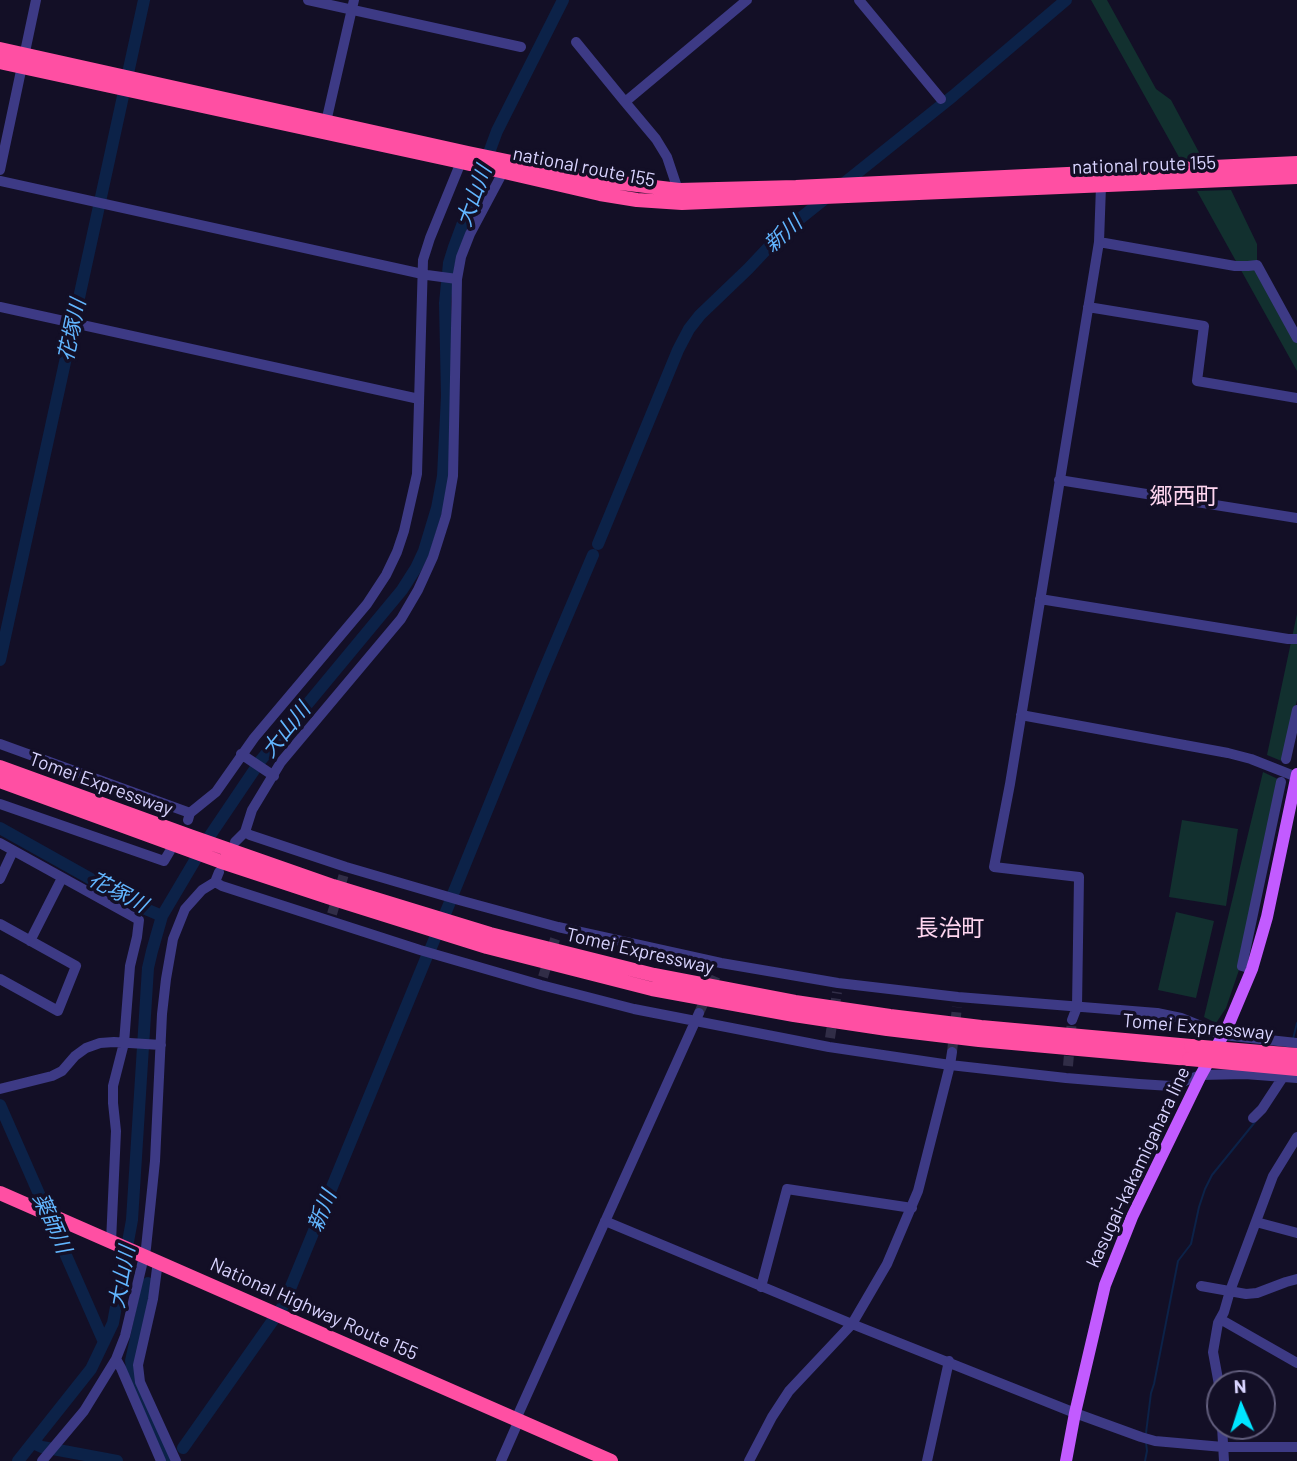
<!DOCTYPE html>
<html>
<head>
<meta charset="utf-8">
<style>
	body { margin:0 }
	#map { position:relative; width:1297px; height:1461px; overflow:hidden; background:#130f26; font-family:Barlow,sans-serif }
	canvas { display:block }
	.north { position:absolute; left:1206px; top:1370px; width:70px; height:70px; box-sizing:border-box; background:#130f26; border:2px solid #625e7d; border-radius:50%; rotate:357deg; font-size:19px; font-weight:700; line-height:28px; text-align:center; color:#d9d4ff }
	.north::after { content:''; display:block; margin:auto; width:24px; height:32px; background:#00e5ff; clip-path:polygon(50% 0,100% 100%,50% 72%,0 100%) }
</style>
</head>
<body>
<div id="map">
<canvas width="1297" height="1461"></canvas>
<div class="north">N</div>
</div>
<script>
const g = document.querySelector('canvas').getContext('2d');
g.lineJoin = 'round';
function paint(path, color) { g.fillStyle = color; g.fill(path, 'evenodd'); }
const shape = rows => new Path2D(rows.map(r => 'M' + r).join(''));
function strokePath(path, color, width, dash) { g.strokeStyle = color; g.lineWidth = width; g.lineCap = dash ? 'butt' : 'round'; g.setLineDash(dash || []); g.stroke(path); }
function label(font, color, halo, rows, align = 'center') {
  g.font = font + ' Barlow,"Noto Sans JP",sans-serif'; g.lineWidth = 7; g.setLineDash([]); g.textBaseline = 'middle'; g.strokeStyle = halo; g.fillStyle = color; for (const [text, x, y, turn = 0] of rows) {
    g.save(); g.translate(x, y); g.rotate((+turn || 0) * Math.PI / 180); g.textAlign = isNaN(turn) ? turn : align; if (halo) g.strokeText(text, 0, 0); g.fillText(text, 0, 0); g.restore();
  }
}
paint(shape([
	[1091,0,1107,0,1156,89,1171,100,1202,158,1180,159],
	[1231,190,1257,244,1257,268,1297,342,1297,371,1197,191],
	[1297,614,1297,700,1284,762,1267,755],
	[1263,772,1280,780,1240,967,1226,1008,1216,1023,1204,1017],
	[1182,820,1238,829,1226,906,1169,897],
	[1176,912,1214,921,1196,998,1158,990]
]), '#12302f');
strokePath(shape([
	[1293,1039,1297,1023],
	[1146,1433,1151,1393,1154,1384,1178,1261,1191,1244,1199,1207,1205,1189,1212,1175,1255,1122],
	[1145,1461,1147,1451,1146,1442]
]), '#0c2248', 2);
strokePath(shape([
	[598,544,678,350,689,329,700,315,748,269,782,233,953,96,1066,0],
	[0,660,144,0],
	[0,828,141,907,162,916],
	[453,894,542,675,593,555],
	[430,950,450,902],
	[0,1105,104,1342],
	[148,1283,131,1361,134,1382,170,1461],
	[33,1443,42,1447,117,1461],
	[183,1448,283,1306,427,956],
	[18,1461,91,1369,113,1323,132,1220,148,968,152,951,162,916,207,840,261,760,402,590,416,568,424,551,437,508,443,476,447,396,445,303,449,263,454,247,497,131,563,0]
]), '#0c2248', 12);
strokePath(shape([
	[332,914,344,874],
	[543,977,556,936],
	[699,1013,717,973],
	[830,1038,837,992],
	[952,1052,957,1007],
	[1068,1066,1072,1020]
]), '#312d47', 10, [10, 5]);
strokePath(shape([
	[308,0,521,47],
	[859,0,941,99],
	[576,42,625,102],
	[326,122,354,0],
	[0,170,36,0],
	[0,181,427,275,457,279],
	[679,193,667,157,656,139,625,102,747,0],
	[1099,242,1235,266,1248,266,1257,265,1297,338],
	[0,307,419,399],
	[1088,307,1204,326,1197,381,1297,398],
	[1059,480,1297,518],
	[1040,599,1288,639,1297,639],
	[1021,715,1228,753,1251,759,1297,777],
	[0,744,190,813],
	[241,754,274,776],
	[1286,759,1297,710],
	[0,804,164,861,170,851],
	[188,820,190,813,216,792,254,738,367,604,386,575,397,552,404,531,417,474,423,260,430,238,461,162],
	[245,832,250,835,346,867,459,900,558,927,721,963,838,983,958,997,1157,1013,1181,1018,1223,1035,1297,1043],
	[235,842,245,832,252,810,281,762,401,619,418,590,433,557,446,516,453,476,457,279,461,257,470,234,503,172],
	[0,843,139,920,137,937,130,966,124,1043,113,1086,113,1103,116,1131,111,1242],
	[0,879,13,851],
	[215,882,222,886,420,950,541,985,634,1009,829,1047,950,1065,1066,1078,1139,1084,1171,1086,1201,1075,1245,1074,1297,1078],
	[0,924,76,966,58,1011,0,979],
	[30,941,62,878],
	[1252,969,1242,966,1281,782],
	[1072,1020,1077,1007,1079,877,994,867,1010,784,1099,242,1101,186],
	[0,1089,52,1076,62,1071,75,1056,86,1048,100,1043,114,1042,161,1045],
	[1253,1118,1262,1109,1283,1077],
	[605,1221,852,1324,1075,1413,1141,1437,1155,1441,1223,1447,1297,1447],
	[1256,1222,1297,1233],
	[158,1261,153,1299,138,1365,140,1382,176,1461],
	[1201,1286,1246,1294,1257,1293,1286,1282,1297,1279],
	[761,1287,787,1189,912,1208],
	[1220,1319,1297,1363],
	[1220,1390,1213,1352,1218,1323,1224,1312,1230,1291,1273,1176,1297,1137],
	[516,1419,699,1013],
	[1222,1426,1224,1461],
	[42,1461,84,1411,116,1359],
	[161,1461,121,1368,116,1359,125,1336,146,1248,155,1161,162,1014,166,979,173,939,185,909,202,890,215,882,219,872],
	[501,1461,519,1420],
	[749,1461,772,1417,789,1391,852,1324,887,1264,918,1191,950,1065,952,1052],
	[927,1461,949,1361]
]), '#3d3a85', 10);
strokePath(shape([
	[1066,1461,1075,1413,1105,1285,1132,1217,1201,1075,1228,1026,1252,969,1267,917,1297,774]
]), '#c25bff', 12);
strokePath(shape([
	[0,49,468,153,604,181,679,190,796,187,1297,163],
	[0,62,461,162,600,194,637,200,682,203,1297,177],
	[0,767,190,836,333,886,490,934,654,975,795,1002,890,1016,981,1027,1191,1046],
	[0,781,219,861,328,897,487,947,652,989,794,1015,887,1029,979,1040,1189,1059],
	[0,1193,611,1461]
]), '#ff4fa3', 14);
strokePath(shape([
	[1191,1046,1297,1055],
	[1189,1059,1297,1069]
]), '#ff4fa3', 14);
label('19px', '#d9d4ff', '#130f26', [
	["national route 155",1144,165,-2],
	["national route 155",584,167,11],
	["Tomei Expressway",101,784,20],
	["Tomei Expressway",640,951,13],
	["Tomei Expressway",1198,1027,5],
	["kasugai-kakamigahara line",1138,1167,-65],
	["National Highway Route 155",314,1309,24]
]);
label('italic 21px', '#62b6ff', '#130f26', [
	["大山川",474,196,-70],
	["新川",783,234,-42],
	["花塚川",72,330,-78],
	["大山川",286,730,-51],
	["花塚川",118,892,28],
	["新川",322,1211,-68],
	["薬師川",52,1223,66],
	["大山川",122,1277,-80]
]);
label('23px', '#ffd6f0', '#130f26', [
	["郷西町",1184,496],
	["長治町",950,928]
]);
</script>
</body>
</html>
